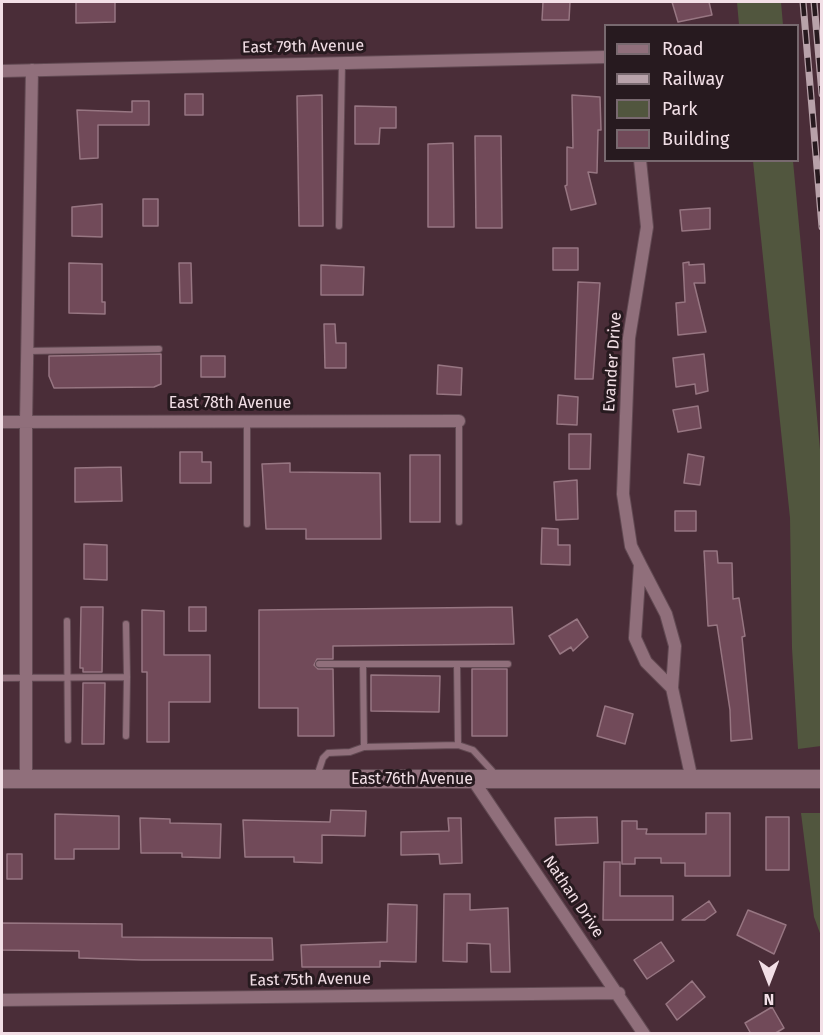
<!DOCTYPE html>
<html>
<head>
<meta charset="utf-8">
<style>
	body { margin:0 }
	#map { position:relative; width:823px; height:1035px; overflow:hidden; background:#4a2d38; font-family:"Fira Sans",sans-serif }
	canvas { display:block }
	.frame { position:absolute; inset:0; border:3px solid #f2dfe6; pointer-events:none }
	.legend { position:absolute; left:604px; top:24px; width:195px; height:138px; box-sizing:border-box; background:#271a1f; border:2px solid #78696f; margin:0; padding:8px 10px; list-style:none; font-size:18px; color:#f2dfe6 }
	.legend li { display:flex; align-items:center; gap:12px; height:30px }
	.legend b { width:30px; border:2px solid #78696f }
	.north { position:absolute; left:739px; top:951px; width:60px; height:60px; -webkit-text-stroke:4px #271a1f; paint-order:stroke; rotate:180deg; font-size:16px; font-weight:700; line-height:24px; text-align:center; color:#f2dfe6 }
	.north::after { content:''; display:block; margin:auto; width:21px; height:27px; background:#f2dfe6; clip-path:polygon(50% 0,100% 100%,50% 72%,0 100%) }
</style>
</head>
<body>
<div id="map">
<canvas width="823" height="1035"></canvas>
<div class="frame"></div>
<ul class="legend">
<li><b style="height:8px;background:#906f7b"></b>Road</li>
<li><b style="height:8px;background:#b8a2aa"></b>Railway</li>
<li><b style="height:16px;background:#51563e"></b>Park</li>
<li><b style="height:16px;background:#714a59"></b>Building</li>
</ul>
<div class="north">N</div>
</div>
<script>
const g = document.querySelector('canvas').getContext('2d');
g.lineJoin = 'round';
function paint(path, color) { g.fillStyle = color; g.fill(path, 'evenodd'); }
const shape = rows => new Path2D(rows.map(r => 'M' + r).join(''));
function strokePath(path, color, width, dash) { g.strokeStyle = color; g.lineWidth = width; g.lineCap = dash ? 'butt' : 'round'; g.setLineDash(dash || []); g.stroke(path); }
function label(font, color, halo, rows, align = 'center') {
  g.font = font + ' "Fira Sans",sans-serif'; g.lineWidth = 6; g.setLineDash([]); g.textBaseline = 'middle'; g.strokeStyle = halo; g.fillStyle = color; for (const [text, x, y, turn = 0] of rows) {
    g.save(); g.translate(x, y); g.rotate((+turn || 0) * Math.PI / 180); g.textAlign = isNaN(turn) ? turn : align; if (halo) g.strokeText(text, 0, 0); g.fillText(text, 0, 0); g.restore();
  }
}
paint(shape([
	[737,2,781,2,783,25,739,25],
	[753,161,793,161,821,460,821,746,798,749,792,648,790,518],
	[801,813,821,813,821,936,814,917]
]), '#51563e');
const building = shape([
	[76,2,115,2,115,22,76,23,76,2],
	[543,2,570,2,569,20,542,20,543,2],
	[672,2,709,2,712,15,678,22,672,2],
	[185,94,203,94,203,115,185,115,185,94],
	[322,95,323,226,299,226,297,96,322,95],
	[572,95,600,97,601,130,598,130,597,173,588,172,596,204,571,210,565,186,567,185,567,147,573,148,572,95],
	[132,101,149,101,149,125,98,125,98,158,80,159,77,110,132,112,132,101],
	[355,106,396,107,396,128,380,128,379,144,355,144,355,106],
	[475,136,501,136,502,228,476,228,475,136],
	[453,143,454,227,428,227,428,144,453,143],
	[143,199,158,199,158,226,143,226,143,199],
	[102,204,102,237,72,236,72,207,102,204],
	[710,208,710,229,682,231,680,210,710,208],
	[553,248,578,248,578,270,553,270,553,248],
	[689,262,689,265,704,264,705,283,694,283,706,332,678,335,676,303,685,302,683,263,689,262],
	[69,263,102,264,102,302,105,302,105,314,69,313,69,263],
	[179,263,191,263,192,303,180,303,179,263],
	[321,265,364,267,363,295,321,295,321,265],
	[578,282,600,283,593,379,575,379,578,282],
	[324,324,335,324,336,343,346,343,346,368,325,368,324,324],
	[161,354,161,384,154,387,54,388,49,376,49,356,161,354],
	[704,354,708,391,696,394,695,384,676,387,673,358,704,354],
	[201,356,225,356,225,377,201,377,201,356],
	[438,365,462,368,461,395,437,394,438,365],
	[558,395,578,397,577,425,557,424,558,395],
	[698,406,701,428,678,432,673,410,698,406],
	[569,434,591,434,590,469,569,469,569,434],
	[180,452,202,452,202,462,211,462,211,483,180,483,180,452],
	[688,454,704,457,700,485,684,483,688,454],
	[410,455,440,455,440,522,410,522,410,455],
	[290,463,290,472,380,473,381,539,306,539,306,529,266,529,262,464,290,463],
	[121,467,122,501,75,502,75,468,121,467],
	[577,480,578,519,556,520,554,482,577,480],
	[675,511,696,511,696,531,675,531,675,511],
	[542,528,558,529,558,545,570,545,570,565,541,564,542,528],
	[84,544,107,545,107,580,84,579,84,544],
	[704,551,717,551,718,563,732,563,733,599,739,598,745,636,742,637,752,739,731,741,730,710,717,625,708,626,704,551],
	[81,607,103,607,102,672,83,672,83,668,80,668,81,607],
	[189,607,206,607,206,631,189,631,189,607],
	[512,607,514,644,333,646,333,659,317,659,314,665,318,669,333,669,334,736,298,736,298,708,259,708,259,610,512,607],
	[142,610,164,611,164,655,210,655,210,702,169,702,169,742,147,742,147,672,142,672,142,610],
	[577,619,588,637,573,651,571,647,560,654,549,636,577,619],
	[472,669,507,669,507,736,472,736,472,669],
	[371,675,440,676,439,712,371,711,371,675],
	[83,683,105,683,104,744,82,744,83,683],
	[605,706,633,714,625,744,597,736,605,706],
	[331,810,366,811,365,836,322,835,322,863,294,862,294,857,245,857,243,820,330,822,331,810],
	[706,813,730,813,730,876,685,876,685,863,661,863,661,858,635,858,635,864,622,864,622,821,637,821,637,829,647,829,646,834,706,834,706,813],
	[55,814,119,816,119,849,74,849,74,859,55,859,55,814],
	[597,817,598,843,556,845,555,818,597,817],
	[766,817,789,817,789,870,766,870,766,817],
	[140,818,170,819,170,823,221,824,220,858,182,857,182,853,141,853,140,818],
	[448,818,461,818,462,863,440,864,439,854,401,855,401,832,449,831,448,818],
	[7,854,22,854,22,879,7,879,7,854],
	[604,862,620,862,620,896,673,896,673,920,603,920,604,862],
	[444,894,470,894,470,910,508,908,510,972,491,972,490,944,467,943,467,962,443,961,444,894],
	[709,901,716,912,705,920,682,920,709,901],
	[388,904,417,905,416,962,380,961,380,967,302,967,301,945,387,942,388,904],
	[748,910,786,925,774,954,737,935,748,910],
	[2,923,122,924,122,937,272,938,273,960,142,960,79,958,79,951,2,950,2,923],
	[661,942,674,961,647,979,634,960,661,942],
	[692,981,705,997,677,1020,666,1004,692,981],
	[772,1007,784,1028,774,1034,751,1034,745,1023,772,1007]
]);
paint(building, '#714a59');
strokePath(building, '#977682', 1.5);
const lane = shape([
	[339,226,342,63],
	[27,351,159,349],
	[247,420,247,524],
	[459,522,459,421],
	[67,621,68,740],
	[319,664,508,664],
	[363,664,364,747],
	[457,664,458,745],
	[2,678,127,677,126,624],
	[126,736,127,677],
	[317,776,323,758,328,753,350,752,364,747,458,745,473,750,495,774]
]);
const street = shape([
	[2,71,606,57],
	[640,160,647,227,629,338,623,494,631,546,640,564,666,614,675,646,672,688,646,662,635,638,640,564],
	[2,422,459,421],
	[672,688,692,780],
	[26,779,26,422,32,70],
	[473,780,644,1034],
	[2,1000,619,993]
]);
const secondary = shape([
	[2,779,822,779]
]);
strokePath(lane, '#624a53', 8);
strokePath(street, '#624a53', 14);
strokePath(secondary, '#624a53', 20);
strokePath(lane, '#906f7b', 6);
strokePath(street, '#906f7b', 12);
strokePath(secondary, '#906f7b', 18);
const rail = shape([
	[803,2,822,227],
	[814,2,822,94]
]);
strokePath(rail, '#b8a2aa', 7);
strokePath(rail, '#271a1f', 4.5, [14]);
label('16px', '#f2dfe6', '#271a1f', [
	["East 79th Avenue",303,47,-1],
	["Evander Drive",613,362,-86],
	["East 78th Avenue",230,404],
	["East 76th Avenue",412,780],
	["Nathan Drive",573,897,56],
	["East 75th Avenue",310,980,-1]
]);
</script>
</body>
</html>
